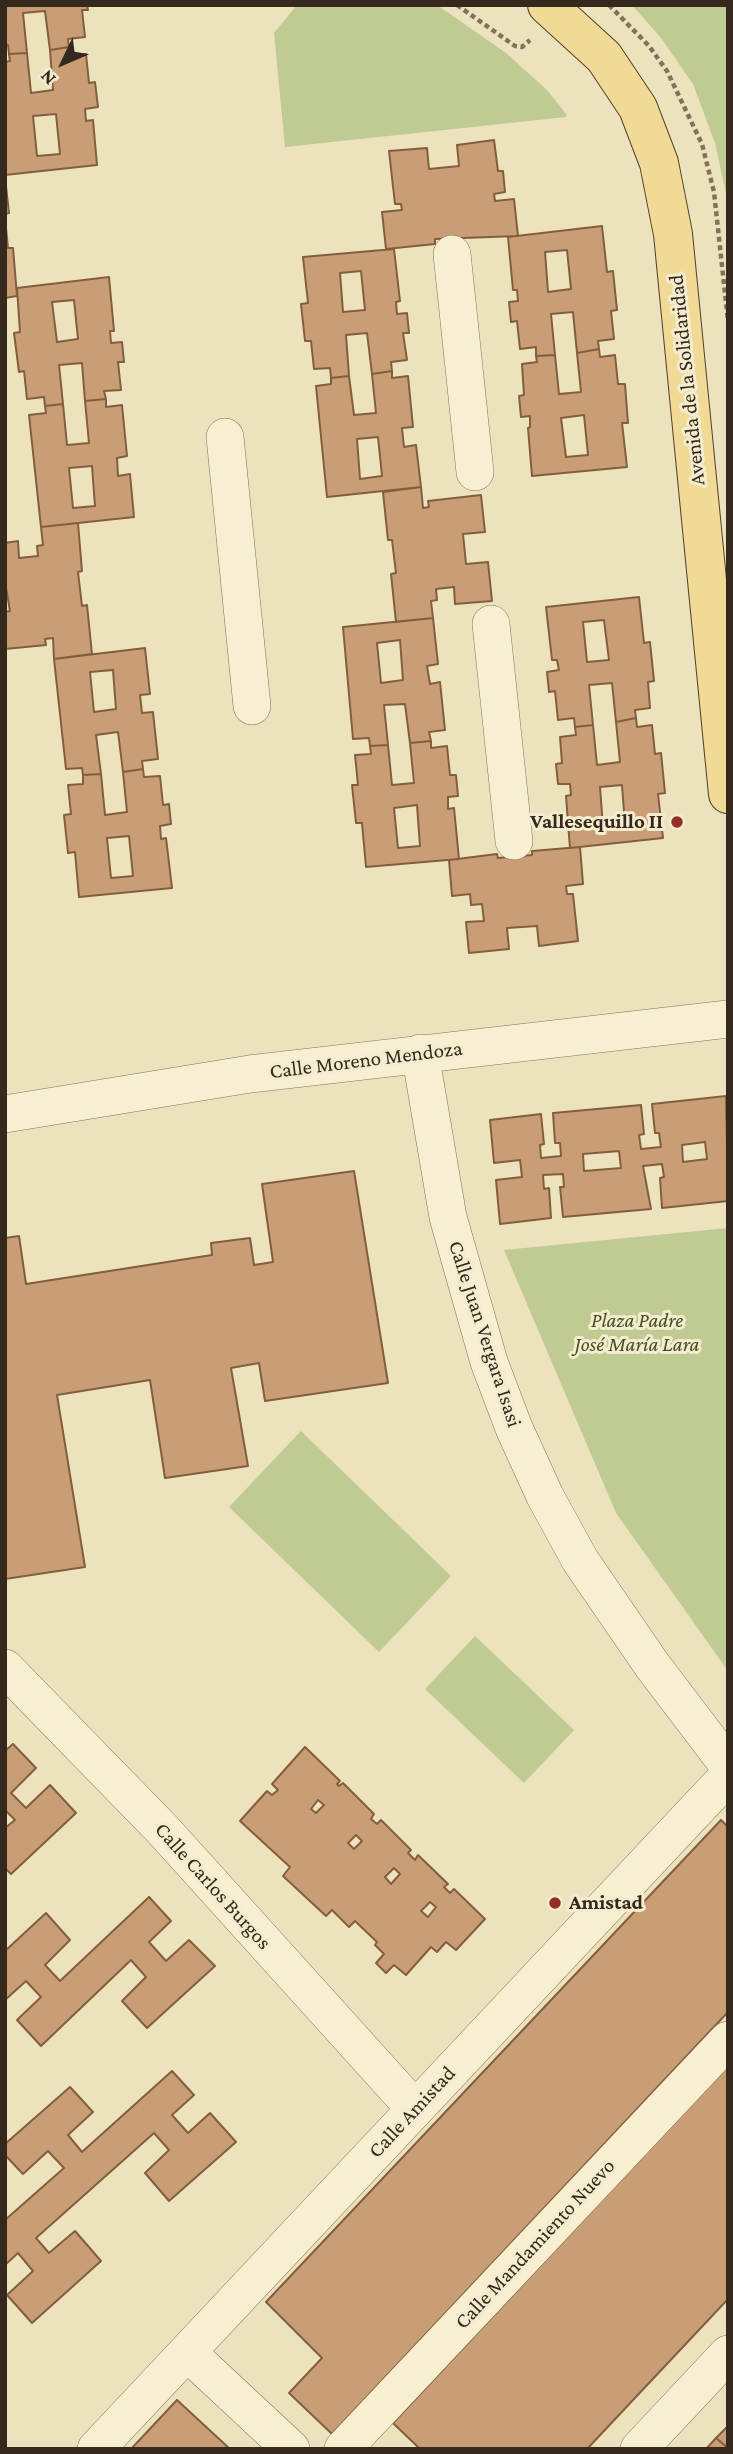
<!DOCTYPE html>
<html>
<head>
<meta charset="utf-8">
<style>
	body { margin:0 }
	#map { position:relative; width:733px; height:2454px; overflow:hidden; background:#ece2be; font-family:"Crimson Pro",serif }
	canvas { display:block }
	.frame { position:absolute; inset:0; border:7px solid #34291c; pointer-events:none }
	.north { position:absolute; left:28px; top:28px; width:70px; height:70px; -webkit-text-stroke:5px #f4ecce; paint-order:stroke; rotate:226deg; font-size:19px; font-weight:700; line-height:28px; text-align:center; color:#34291c }
	.north::after { content:''; display:block; margin:auto; width:24px; height:32px; background:#34291c; clip-path:polygon(50% 0,100% 100%,50% 72%,0 100%) }
</style>
</head>
<body>
<div id="map">
<canvas width="733" height="2454"></canvas>
<div class="frame"></div>
<div class="north">N</div>
</div>
<script>
const g = document.querySelector('canvas').getContext('2d');
g.lineJoin = 'round';
function paint(path, color) { g.fillStyle = color; g.fill(path, 'evenodd'); }
const shape = rows => new Path2D(rows.map(r => 'M' + r).join(''));
function strokePath(path, color, width, dash) { g.strokeStyle = color; g.lineWidth = width; g.lineCap = dash ? 'butt' : 'round'; g.setLineDash(dash || []); g.stroke(path); }
function label(font, color, halo, rows, align = 'center') {
  g.font = font + ' "Crimson Pro",serif'; g.lineWidth = 6; g.setLineDash([]); g.textBaseline = 'middle'; g.strokeStyle = halo; g.fillStyle = color; for (const [text, x, y, turn = 0] of rows) {
    g.save(); g.translate(x, y); g.rotate((+turn || 0) * Math.PI / 180); g.textAlign = isNaN(turn) ? turn : align; if (halo) g.strokeText(text, 0, 0); g.fillText(text, 0, 0); g.restore();
  }
}
paint(shape([
	[297,5,437,5,506,53,546,89,567,115,566,117,285,147,274,33],
	[632,5,728,5,728,203,715,143,693,84,661,38],
	[728,1228,728,1671,616,1513,504,1250],
	[301,1431,451,1576,379,1652,229,1507],
	[475,1636,574,1730,524,1783,425,1689]
]), '#c0ca93');
const building = shape([
	[5,5,87,5,88,10,82,10,85,37,68,39,69,47,50,50,45,11,23,13,27,53,9,54,8,45,5,45,5,5],
	[69,47,70,56,86,54,89,83,95,82,98,107,85,109,86,121,93,120,97,165,5,175,5,62,10,61,9,54,27,53,31,93,53,90,50,50,69,47],
	[56,114,60,154,37,156,33,116,56,114],
	[494,140,498,171,503,171,505,192,494,194,495,201,514,199,518,236,435,239,435,244,386,249,382,212,402,210,401,204,395,204,389,151,427,148,429,169,459,166,457,145,494,140],
	[5,177,9,213,5,214,5,177],
	[5,218,8,248,13,248,17,296,5,298,5,218],
	[602,226,607,272,613,271,617,310,611,311,614,339,598,341,599,349,577,353,573,312,551,314,555,355,536,356,536,347,520,349,517,321,511,322,509,302,518,301,517,290,513,290,508,237,602,226],
	[567,250,571,289,548,292,545,252,567,250],
	[394,249,400,301,396,302,397,314,407,313,409,333,403,333,407,360,391,362,392,371,372,374,367,333,346,335,349,376,331,378,330,368,314,369,311,341,305,341,301,304,308,303,303,257,394,249],
	[361,271,365,310,343,312,340,273,361,271],
	[109,277,114,331,110,331,111,343,122,342,124,362,118,362,121,390,104,391,106,399,85,401,82,363,59,365,63,404,45,406,44,397,27,399,24,371,19,372,14,333,20,332,17,288,109,277],
	[74,300,78,339,57,342,52,302,74,300],
	[599,349,600,357,615,355,618,384,625,384,628,423,622,423,627,467,532,476,528,428,530,427,530,416,521,417,519,396,524,395,522,364,537,362,536,356,555,355,559,394,581,392,577,353,599,349],
	[584,415,588,455,566,457,561,418,584,415],
	[392,371,392,378,408,376,413,427,402,428,404,447,416,445,421,487,327,497,316,386,331,384,331,378,349,376,354,415,376,413,372,374,392,371],
	[378,437,382,476,360,479,357,439,378,437],
	[106,399,106,407,122,405,127,456,117,458,118,476,130,474,134,517,41,527,29,415,46,413,45,406,63,404,67,445,89,443,85,401,106,399],
	[92,466,95,506,73,508,69,468,92,466],
	[421,487,423,508,429,507,428,501,481,495,485,532,463,534,466,564,488,562,492,601,455,604,454,587,436,589,437,600,431,601,433,618,396,622,391,574,396,573,392,540,388,540,383,492,421,487],
	[78,523,82,571,78,572,82,606,87,605,92,654,54,659,53,638,45,639,46,645,5,649,5,612,10,611,5,582,5,543,18,541,19,558,38,556,37,546,43,545,41,527,78,523],
	[639,597,644,643,650,642,654,681,648,682,650,708,635,710,636,718,616,722,612,683,589,685,593,725,575,727,574,718,558,720,555,691,549,692,547,672,559,670,557,660,552,660,546,607,639,597],
	[604,620,609,660,587,662,583,622,604,620],
	[433,618,438,664,427,666,430,684,440,682,445,730,429,732,431,741,410,743,405,704,384,705,388,745,370,746,369,738,353,739,343,627,433,618],
	[400,640,403,680,381,683,377,643,400,640],
	[145,648,150,694,140,695,142,713,153,712,158,759,142,761,143,769,123,772,118,732,96,735,101,774,83,775,82,768,66,769,54,659,145,648],
	[113,670,116,709,94,712,90,672,113,670],
	[636,718,637,727,652,725,655,754,661,753,665,793,658,794,663,838,570,848,566,796,571,795,570,784,558,784,556,764,562,763,560,737,576,735,575,727,593,725,597,765,620,762,616,722,636,718],
	[622,785,625,825,603,827,600,787,622,785],
	[431,741,431,748,447,746,450,775,456,775,458,796,448,797,448,809,454,808,459,859,366,867,362,823,356,823,352,785,358,785,355,755,371,754,370,746,388,745,392,785,414,783,410,743,431,741],
	[417,805,420,846,398,848,394,808,417,805],
	[143,769,144,777,160,776,163,805,169,804,171,824,160,826,161,839,166,838,172,888,79,897,75,852,68,853,64,815,71,814,68,785,83,784,83,775,101,774,105,815,127,812,123,772,143,769],
	[129,836,133,876,111,878,107,838,129,836],
	[580,847,583,884,566,886,567,894,573,894,578,941,539,946,537,926,507,928,509,949,469,953,466,922,484,921,482,904,471,905,470,894,452,896,449,860,497,854,498,858,532,855,532,851,580,847],
	[726,1096,728,1201,662,1208,660,1178,664,1177,662,1164,643,1166,651,1209,563,1217,560,1187,564,1187,563,1174,543,1175,544,1189,549,1188,551,1218,500,1224,496,1180,522,1177,520,1160,494,1163,490,1120,541,1114,544,1144,540,1145,541,1158,561,1156,560,1143,555,1143,553,1113,641,1105,644,1134,639,1135,641,1149,661,1147,659,1133,655,1133,652,1104,726,1096],
	[705,1142,707,1159,683,1162,682,1145,705,1142],
	[619,1151,621,1168,584,1171,583,1154,619,1151],
	[354,1171,388,1383,265,1401,259,1363,231,1368,248,1466,165,1478,150,1380,57,1395,85,1567,5,1579,5,1238,19,1236,26,1284,212,1255,211,1243,250,1238,254,1265,273,1262,262,1184,354,1171],
	[13,1744,36,1768,11,1793,26,1808,50,1785,76,1813,11,1874,5,1868,5,1828,15,1820,5,1810,5,1751,13,1744],
	[305,1747,340,1781,337,1784,339,1786,343,1783,374,1814,371,1819,377,1824,381,1820,411,1850,408,1853,415,1860,418,1855,448,1884,444,1887,450,1893,454,1889,485,1919,456,1950,446,1942,437,1952,431,1947,406,1975,394,1965,386,1973,376,1963,384,1954,375,1945,377,1942,355,1921,349,1927,332,1910,326,1916,283,1876,290,1867,240,1821,267,1791,272,1795,278,1790,272,1784,305,1747],
	[318,1800,324,1805,316,1813,311,1809,318,1800],
	[356,1835,362,1841,354,1849,348,1843,356,1835],
	[394,1868,400,1874,391,1884,385,1877,394,1868],
	[430,1902,436,1907,428,1917,421,1911,430,1902],
	[721,1820,728,1827,728,2012,332,2434,289,2393,322,2358,266,2302,721,1820],
	[149,1897,171,1921,149,1942,166,1961,189,1940,215,1966,147,2028,122,2001,146,1977,131,1960,41,2046,17,2020,41,1997,26,1981,5,2000,5,1951,46,1913,70,1940,45,1965,60,1981,149,1897],
	[728,2065,728,2299,587,2449,420,2449,393,2423,728,2065],
	[172,2071,194,2095,172,2115,188,2133,210,2113,236,2142,169,2201,145,2173,169,2150,154,2133,36,2238,49,2253,75,2231,101,2261,32,2323,7,2295,33,2271,18,2253,5,2265,5,2220,64,2168,48,2151,23,2174,5,2155,5,2144,70,2087,93,2112,68,2135,82,2152,172,2071],
	[177,2400,230,2449,131,2449,177,2400],
	[728,2426,728,2448,716,2438,728,2426],
	[716,2438,728,2448,728,2449,706,2449,716,2438]
]);
paint(building, '#ca9e75');
strokePath(building, '#835e3e', 2);
const minor = shape([
	[452,254,475,472],
	[225,437,252,706],
	[491,624,514,841],
	[420,1053,448,1217,489,1362,514,1428,545,1496,580,1560,652,1665,728,1765],
	[5,1114,250,1074,728,1019],
	[5,1668,163,1830,415,2109],
	[188,2353,291,2449],
	[96,2449,728,1776],
	[343,2449,728,2040],
	[639,2449,728,2354]
]);
const major = shape([
	[547,5,604,57,638,108,659,163,673,234,728,794]
]);
strokePath(minor, '#847258', 38);
strokePath(major, '#52402c', 40);
strokePath(shape([
	[457,5,515,46,522,47,530,40],
	[609,5,649,46,667,71,702,144,714,192,728,321]
]), '#847258', 4.5, [5, 3.5]);
strokePath(minor, '#f8efd1', 37);
strokePath(major, '#f0da96', 38);
for (const [x, y, r, color] of [
	[677,822,7,"#922f29"],
	[555,1903,7,"#922f29"]
]) { const dot = new Path2D(); dot.arc(x, y, r, 0, 2 * Math.PI); g.fillStyle = color; g.fill(dot); strokePath(dot, '#f4ecce', 2.5); }
label('21px', '#34291c', '#f4ecce', [
	["Avenida de la Solidaridad",687,380,-96],
	["Calle Moreno Mendoza",366,1060,-7],
	["Calle Juan Vergara Isasi",485,1334,72],
	["Calle Carlos Burgos",213,1886,48],
	["Calle Amistad",412,2112,-47],
	["Calle Mandamiento Nuevo",535,2244,-47]
]);
label('bold 21px', '#34291c', '#f4ecce', [
	["Vallesequillo II",663,822],
	["Amistad",569,1903,"left"]
], 'right');
label('italic 21px', '#425023', '#f4ecce', [
	["Plaza Padre",637,1321],
	["José María Lara",637,1345]
]);
</script>
</body>
</html>
